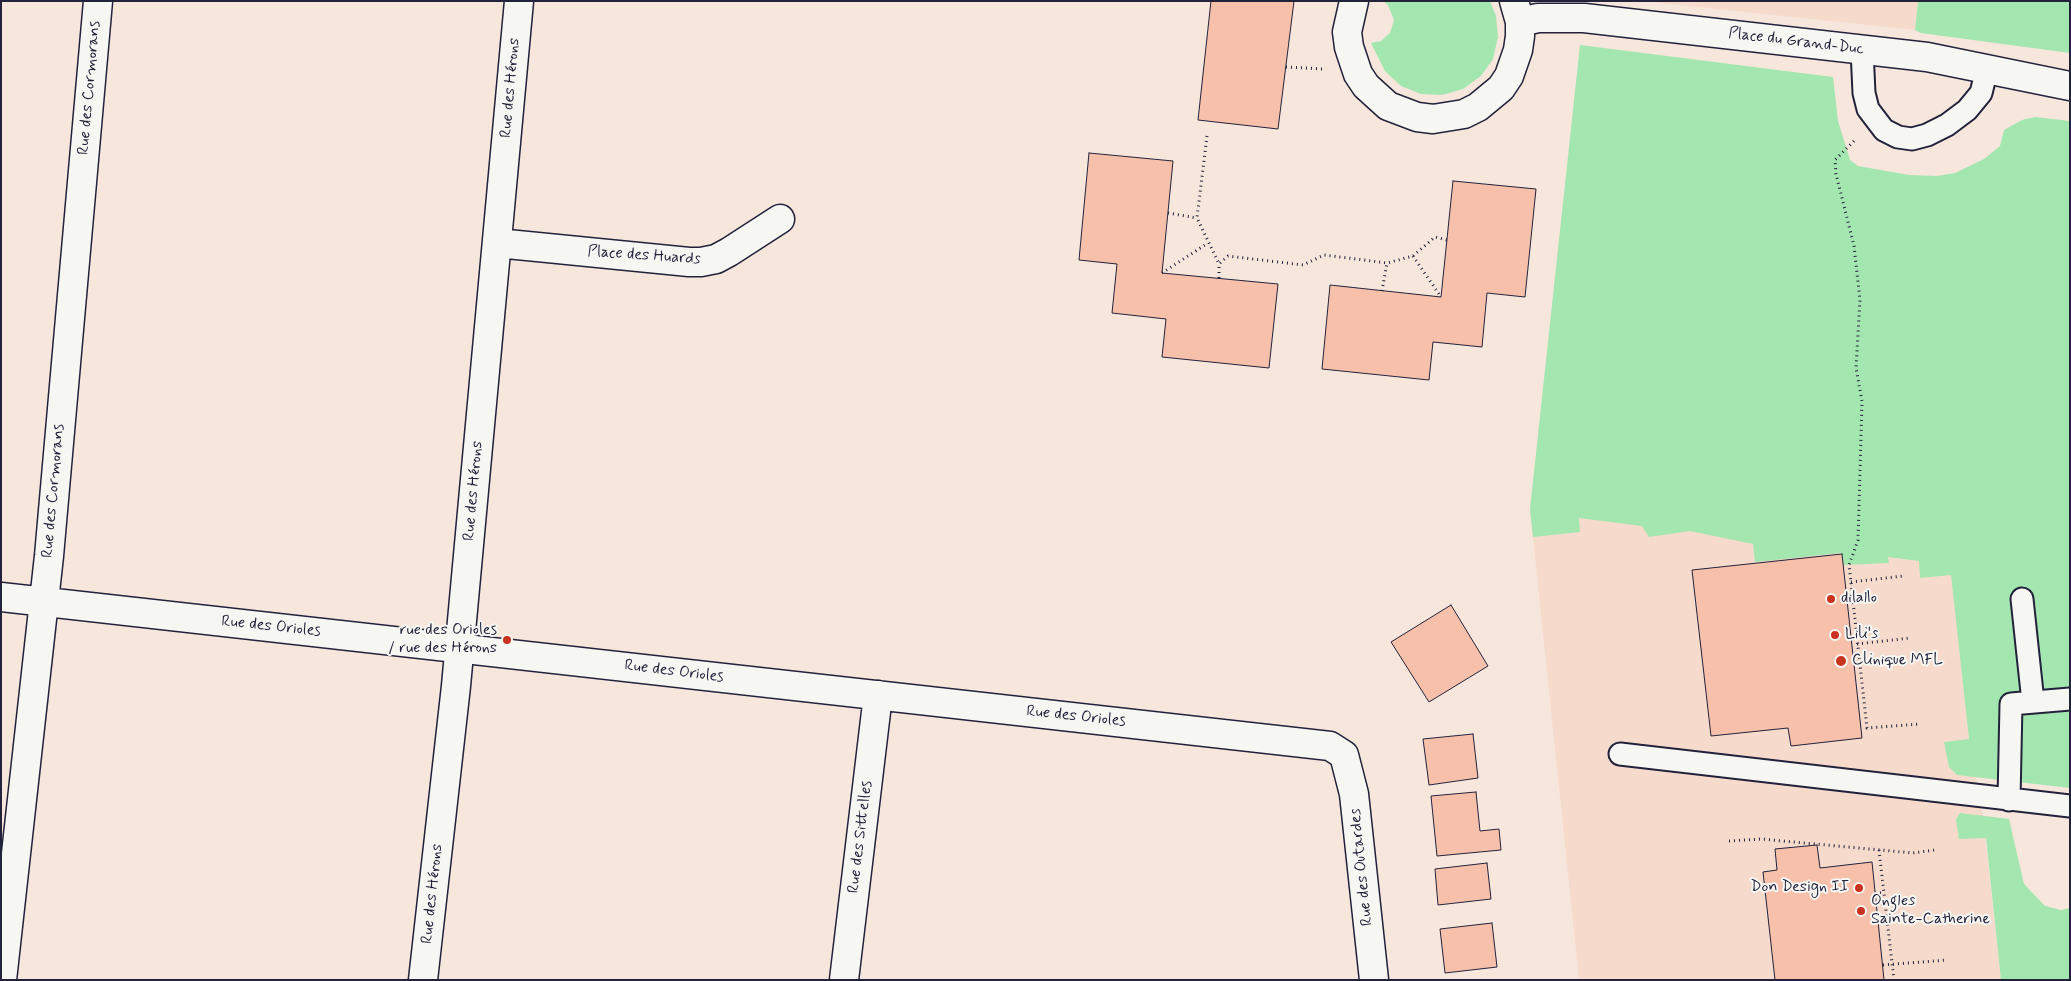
<!DOCTYPE html>
<html>
<head>
<meta charset="utf-8">
<style>
	body { margin:0 }
	#map { position:relative; width:2071px; height:981px; overflow:hidden; background:#f6e6dc; font-family:Mynerve,sans-serif }
	canvas { display:block }
	.frame { position:absolute; inset:0; border:2px solid #22223b; pointer-events:none }
</style>
</head>
<body>
<div id="map">
<canvas width="2071" height="981"></canvas>
<div class="frame"></div>
</div>
<script>
const g = document.querySelector('canvas').getContext('2d');
g.lineJoin = 'round';
function paint(path, color) { g.fillStyle = color; g.fill(path, 'evenodd'); }
const shape = rows => new Path2D(rows.map(r => 'M' + r).join(''));
function strokePath(path, color, width, dash) { g.strokeStyle = color; g.lineWidth = width; g.lineCap = dash ? 'butt' : 'round'; g.setLineDash(dash || []); g.stroke(path); }
function label(font, color, halo, rows, align = 'center') {
  g.font = font + ' Mynerve,sans-serif'; g.lineWidth = 4; g.setLineDash([]); g.textBaseline = 'middle'; g.strokeStyle = halo; g.fillStyle = color; for (const [text, x, y, turn = 0] of rows) {
    g.save(); g.translate(x, y); g.rotate((+turn || 0) * Math.PI / 180); g.textAlign = isNaN(turn) ? turn : align; if (halo) g.strokeText(text, 0, 0); g.fillText(text, 0, 0); g.restore();
  }
}
paint(shape([
	[1641,1,1918,1,1915,30],
	[1530,509,1950,555,1969,739,1983,816,2001,980,1579,980]
]), '#f6dbcd');
paint(shape([
	[1383,1,1490,1,1496,16,1498,37,1493,59,1481,76,1463,89,1442,95,1421,94,1401,86,1385,71,1371,43,1381,41,1390,33,1394,20,1388,5],
	[1918,1,2070,1,2070,53,1921,33,1915,30],
	[1580,45,1833,77,1838,121,1850,160,1858,166,1909,175,1937,176,1955,173,1984,159,2000,146,2004,130,2022,120,2035,117,2070,121,2070,788,1957,775,1949,767,1944,742,1969,739,1951,575,1920,578,1919,561,1888,557,1889,563,1844,565,1841,553,1755,562,1753,544,1690,531,1649,537,1642,526,1579,518,1580,532,1533,537,1530,509],
	[1960,813,2009,819,2024,884,2045,906,2061,910,2070,908,2070,980,2001,980,1986,838,1959,839,1956,819]
]), '#a4e6af');
const building = shape([
	[1211,1,1294,1,1278,129,1198,120,1211,1],
	[1089,153,1173,161,1162,273,1278,284,1269,368,1162,357,1166,319,1112,313,1117,264,1079,260,1089,153],
	[1453,181,1536,189,1525,297,1487,293,1482,347,1433,342,1429,380,1322,369,1330,285,1441,297,1453,181],
	[1842,554,1862,738,1791,746,1788,728,1711,736,1692,570,1842,554],
	[1451,605,1488,666,1429,702,1391,642,1451,605],
	[1473,734,1478,778,1429,785,1423,739,1473,734],
	[1476,792,1480,831,1499,829,1501,850,1437,856,1431,796,1476,792],
	[1817,845,1820,868,1872,862,1884,980,1775,980,1763,872,1777,870,1775,849,1817,845],
	[1487,863,1491,899,1438,905,1435,869,1487,863],
	[1492,923,1497,967,1445,973,1440,929,1492,923]
]);
paint(building, '#f7c0aa');
strokePath(building, '#22223b', 1);
const lane = shape([
	[1862,50,1864,93,1868,109,1884,130,1898,137,1912,139,1927,135,1947,125,1967,110,1981,93,1987,69],
	[2022,599,2033,702],
	[1620,754,2070,806],
	[2009,800,2011,704,2070,699]
]);
const street = shape([
	[1354,1,1347,32,1349,47,1358,74,1366,86,1388,106,1417,117,1433,119,1464,114,1478,107,1501,88,1509,76,1518,50,1520,36,1520,22,1514,1],
	[1520,22,1538,18,1584,18,1927,57,2070,86],
	[497,243,689,262,701,262,716,259,729,252,780,219],
	[1,597,1330,746,1344,755,1354,794,1374,980],
	[2,980,49,556,98,1],
	[423,980,456,686,519,1],
	[844,980,878,695]
]);
strokePath(lane, '#22223b', 25);
strokePath(street, '#22223b', 31);
strokePath(shape([
	[1286,67,1323,69],
	[1207,136,1197,218,1219,264,1228,256,1303,265,1324,255,1387,263,1413,256,1435,237,1447,240],
	[1854,141,1835,160,1836,174,1854,246,1860,300,1856,368,1862,401,1858,540,1849,565,1867,728,1920,724],
	[1168,213,1197,218],
	[1413,256,1441,297],
	[1162,273,1208,243],
	[1219,278,1219,264],
	[1382,291,1387,263],
	[1851,582,1903,576],
	[1857,644,1910,638],
	[1729,841,1761,839,1913,853,1935,850],
	[1879,850,1894,980],
	[1875,893,1884,893],
	[1876,904,1886,904],
	[1883,965,1947,960]
]), '#22223b', 3, [1, 4]);
strokePath(lane, '#f6f6f2', 21);
strokePath(street, '#f6f6f2', 28);
for (const [x, y, r, color] of [
	[1831,599,5,"#c8321e"],
	[1835,635,5,"#c8321e"],
	[507,640,5,"#c8321e"],
	[1841,661,6,"#c8321e"],
	[1859,888,5,"#c8321e"],
	[1861,911,5,"#c8321e"]
]) { const dot = new Path2D(); dot.arc(x, y, r, 0, 2 * Math.PI); g.fillStyle = color; g.fill(dot); strokePath(dot, '#f6f6f2', 2); }
label('16px', '#22223b', '#f6f6f2', [
	["Place du Grand-Duc",1796,42,7],
	["Rue des Cormorans",90,88,-85],
	["Rue des Hérons",511,88,-85],
	["Place des Huards",644,256,4],
	["Rue des Cormorans",54,491,-85],
	["Rue des Hérons",474,491,-85],
	["Rue des Orioles",271,627,6],
	["Rue des Orioles",674,672,7],
	["Rue des Orioles",1076,717,6],
	["Rue des Sittelles",861,837,-83],
	["Rue des Outardes",1362,867,-96],
	["Rue des Hérons",433,894,-84]
]);
label('16px', '#22223b', '#f6f6f2', [
	["dilallo",1841,599],
	["rue des Orioles",497,631,"right"],
	["/ rue des Hérons",497,649,"right"],
	["Lili's",1845,635],
	["Clinique MFL",1852,661],
	["Don Design II",1849,888,"right"],
	["Ongles",1871,902],
	["Sainte-Catherine",1871,920]
], 'left');
</script>
</body>
</html>
